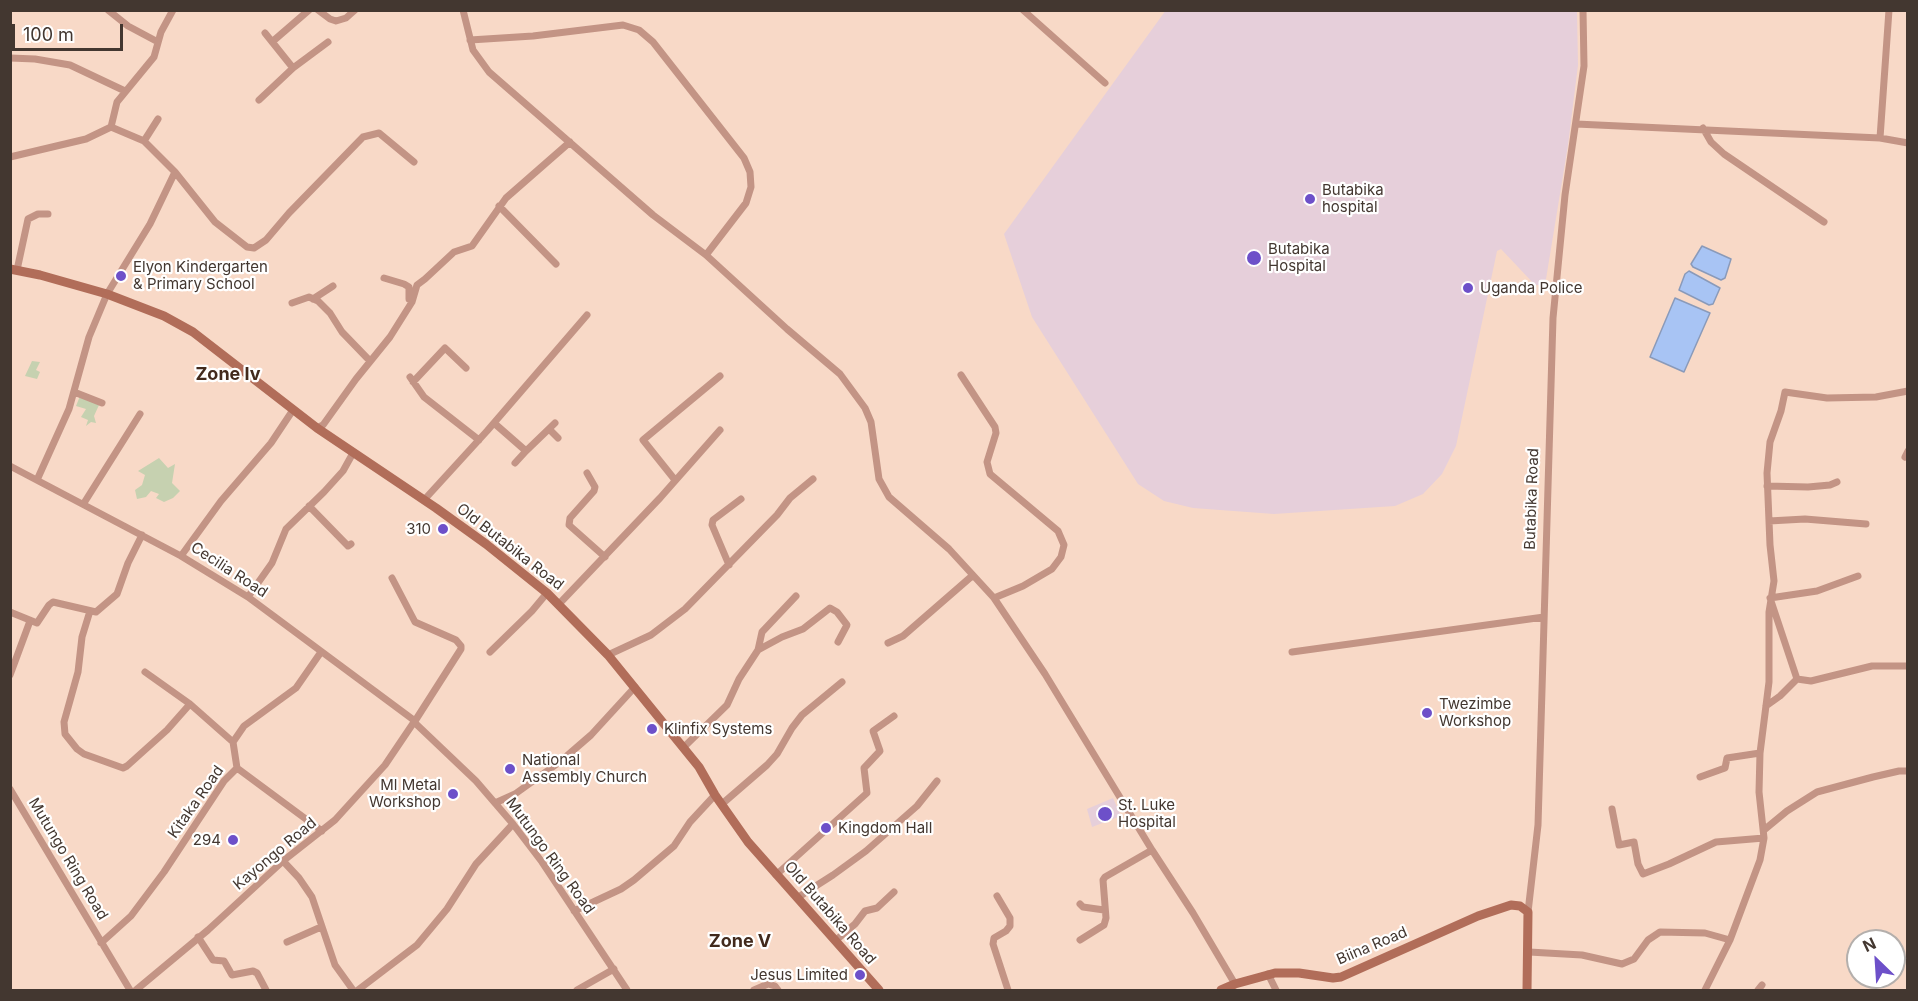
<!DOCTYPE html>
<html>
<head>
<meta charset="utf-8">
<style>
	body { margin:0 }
	#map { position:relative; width:1918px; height:1001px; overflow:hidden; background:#f8d9c7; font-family:Inter,sans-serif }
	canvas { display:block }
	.frame { position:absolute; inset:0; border:12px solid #433730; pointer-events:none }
	.north { position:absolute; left:1846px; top:929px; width:60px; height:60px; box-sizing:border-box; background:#fff; border:2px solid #b4afac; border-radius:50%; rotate:335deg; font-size:16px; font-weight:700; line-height:24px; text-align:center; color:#433730 }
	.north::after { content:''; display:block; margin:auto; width:21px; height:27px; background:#6d50c9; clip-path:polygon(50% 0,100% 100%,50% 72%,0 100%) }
	.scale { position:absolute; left:12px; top:24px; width:111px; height:27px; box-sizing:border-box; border:3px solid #433730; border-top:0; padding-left:8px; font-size:18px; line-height:21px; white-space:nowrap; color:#433730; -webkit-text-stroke:4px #fff; paint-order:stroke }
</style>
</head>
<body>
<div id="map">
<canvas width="1918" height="1001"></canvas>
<div class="frame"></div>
<div class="north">N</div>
<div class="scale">100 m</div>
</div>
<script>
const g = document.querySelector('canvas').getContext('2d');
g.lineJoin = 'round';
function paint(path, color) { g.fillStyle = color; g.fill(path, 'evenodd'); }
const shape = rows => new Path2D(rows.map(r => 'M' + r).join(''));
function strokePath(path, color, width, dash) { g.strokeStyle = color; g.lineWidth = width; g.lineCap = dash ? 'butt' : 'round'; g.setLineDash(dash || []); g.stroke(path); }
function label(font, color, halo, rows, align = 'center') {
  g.font = font + ' Inter,sans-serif'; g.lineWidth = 4.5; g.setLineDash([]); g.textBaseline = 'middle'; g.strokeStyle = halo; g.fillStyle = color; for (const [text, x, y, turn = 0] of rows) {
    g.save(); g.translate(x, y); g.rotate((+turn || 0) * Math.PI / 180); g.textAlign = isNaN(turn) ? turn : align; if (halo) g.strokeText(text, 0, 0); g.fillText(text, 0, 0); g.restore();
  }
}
paint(shape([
	[1166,10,1577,11,1578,65,1568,145,1546,279,1542,285,1535,285,1501,249,1497,251,1456,446,1442,474,1423,494,1395,506,1274,514,1193,508,1164,501,1138,484,1032,317,1004,234],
	[1113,798,1121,816,1092,827,1087,809]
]), '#e6cfda');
paint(shape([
	[32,361,40,362,36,370,40,372,37,379,25,376],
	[80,396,99,405,94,416,96,423,91,422,86,426,88,420,81,417,86,409,76,406],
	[159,458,168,468,175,464,172,483,180,491,173,498,164,502,156,498,159,494,151,491,146,497,137,499,135,490,142,485,145,475,138,471]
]), '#c6d1b0');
const water = shape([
	[1702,246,1731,259,1725,278,1721,280,1693,267,1691,264,1702,246],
	[1689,271,1720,288,1713,304,1709,305,1679,290,1685,274,1689,271],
	[1675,298,1710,313,1684,372,1650,357,1675,298]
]);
paint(water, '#a8c4f4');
strokePath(water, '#8a9ab9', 1.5);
strokePath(shape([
	[108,10,128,26,158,42],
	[318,10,330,19,336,21,346,18,355,10],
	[463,10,473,50,489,72,653,215,706,255,787,329,840,374,865,408,871,422,879,479,889,497,949,549,994,598,1045,674,1152,850,1193,913,1235,984],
	[1023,10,1105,83],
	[265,33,293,68],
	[470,40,533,36,623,25,639,30,653,42,744,158,750,172,751,187,746,203,706,255],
	[272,42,309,10],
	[10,58,35,59,70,65,125,91],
	[259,100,293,68,328,42],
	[1576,124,1880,138,1908,143],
	[1703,128,1711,142,1724,154,1824,222],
	[1880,138,1889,10],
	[144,141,158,119],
	[10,157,86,139,111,127,117,102,154,57,161,32,173,10],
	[175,172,215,222,247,247,254,248,266,240,289,213,363,137,379,133,414,162],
	[499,206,556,264],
	[17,270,28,219,38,214,48,214],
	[384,278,404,284,409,287,409,299],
	[313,299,333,286],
	[292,303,309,297,318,301,330,313,342,332,370,361],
	[961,375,995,427,996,433,987,462,990,474,1058,531,1064,545,1061,557,1052,569,1023,586,994,598],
	[410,377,424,397,479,440],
	[413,382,445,348,466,368],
	[74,392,102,403],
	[494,423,526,451,555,423],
	[317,428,323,425,356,379,390,337,412,302,417,285,425,279,454,252,472,246,506,198,570,142],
	[549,429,558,438],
	[1905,457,1908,451],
	[515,463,526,451],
	[10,466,181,556,248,597,415,721,414,722,476,781,513,824,542,862,627,990],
	[587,473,595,487,594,491,570,518,569,525,605,557],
	[37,480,69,409,89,337,107,294,150,224,175,172,144,141,111,127],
	[675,480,643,440,720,376],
	[1767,486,1808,487,1830,485,1837,482],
	[424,500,487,431,587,315],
	[84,503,140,414],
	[309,506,348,546,351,544],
	[1769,521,1805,519,1866,524],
	[181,556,221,501,271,443,293,410],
	[729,565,712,525,713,520,741,499],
	[392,578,415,622,456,640,461,646,461,649,415,721],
	[248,597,272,563,286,529,324,492,343,471,353,453],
	[559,604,660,498,720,430],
	[90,611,82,637,78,672,64,722,65,734,77,749,84,754,123,768,127,766,167,730,190,704,233,742],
	[10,612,37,623,49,605,53,602,96,612,117,594,128,563,142,535],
	[888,643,903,636,972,576],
	[758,650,762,632,796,596],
	[490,652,532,611,547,593],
	[1292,652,1544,617],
	[608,655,651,635,685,609,777,515,790,498,813,479],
	[145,672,190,704],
	[10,675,30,621],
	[1797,679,1770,598,1817,591,1858,576],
	[1766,706,1780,696,1797,679,1811,681,1872,666,1908,666],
	[684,747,727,705,739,679,758,650,782,637,803,629,830,608,837,612,847,625,838,642],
	[237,768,322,831],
	[1700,777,1725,768,1727,758,1760,753],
	[10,789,130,990],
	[495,803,515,794,561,761,591,735,635,687],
	[722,804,767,765,777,754,792,728,802,715,842,682],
	[1612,809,1619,845,1634,842,1638,864,1643,874,1669,864,1716,842,1764,838],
	[1764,830,1787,811,1817,792,1873,777,1899,771,1908,771],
	[283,861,299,878,312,897,335,965,353,990],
	[776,875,867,793,864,768,880,751,873,731,894,716],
	[997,896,1010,918,1010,926,1006,931,994,938,993,944,1008,990],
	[797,898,833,875,866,851,917,806,937,781],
	[1080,904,1083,907,1104,910],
	[574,911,621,889,634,880,674,846,690,822,715,795],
	[1528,912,1538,825,1553,318,1565,195,1584,66,1583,10],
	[198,937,213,960,224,961,232,975,253,971,257,973,266,990],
	[1080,940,1104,925,1106,918,1103,880,1105,877,1152,850],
	[835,941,855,924,865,911,877,908,894,892],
	[287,942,321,927],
	[101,943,131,916,164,872,224,781,237,768,233,742,244,726,296,688,321,652],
	[1529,952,1582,955,1622,964,1634,959,1648,940,1660,932,1705,933,1730,940],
	[1268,974,1276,990],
	[136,990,208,930,283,861,335,820,385,765,414,722],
	[358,990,417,945,447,909,476,864,513,824],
	[577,990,614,969],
	[754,990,768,984,775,986,778,990],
	[1705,990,1730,940,1760,860,1764,838,1759,792,1760,753,1769,682,1769,612,1774,581,1770,545,1767,473,1770,442,1781,411,1785,392,1827,398,1876,397,1908,391],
	[1758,990,1762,985]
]), '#c39485', 7);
strokePath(shape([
	[10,269,40,275,107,294,164,316,193,332,317,428,436,508,486,544,547,593,608,655,699,767,715,795,748,842,879,990],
	[1221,990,1235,984,1275,973,1299,973,1333,978,1341,977,1478,916,1511,905,1520,906,1528,912,1527,990]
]), '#b16d59', 9);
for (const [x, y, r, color] of [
	[1310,199,6,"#6d50c9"],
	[1254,258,8,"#6d50c9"],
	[121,276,6,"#6d50c9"],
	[1468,288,6,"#6d50c9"],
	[443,529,6,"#6d50c9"],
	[1427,713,6,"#6d50c9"],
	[652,729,6,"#6d50c9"],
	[510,769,6,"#6d50c9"],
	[453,794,6,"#6d50c9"],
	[1105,814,8,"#6d50c9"],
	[826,828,6,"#6d50c9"],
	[233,840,6,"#6d50c9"],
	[860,975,6,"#6d50c9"]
]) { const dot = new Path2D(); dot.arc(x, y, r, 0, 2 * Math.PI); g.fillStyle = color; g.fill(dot); strokePath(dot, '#fff', 2); }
label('15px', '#433730', '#fff', [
	["Butabika",1322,190],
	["hospital",1322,207],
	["Butabika",1268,249],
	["Hospital",1268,266],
	["Elyon Kindergarten",133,267],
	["& Primary School",133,284],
	["Uganda Police",1480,288],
	["310",431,529,"right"],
	["Twezimbe",1439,704],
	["Workshop",1439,721],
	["Klinfix Systems",664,729],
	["National",522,760],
	["Assembly Church",522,777],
	["Ml Metal",441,785,"right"],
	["Workshop",441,802,"right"],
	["St. Luke",1118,805],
	["Hospital",1118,822],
	["Kingdom Hall",838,828],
	["294",221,840,"right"],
	["Jesus Limited",848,975,"right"]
], 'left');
label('15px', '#433730', '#fff', [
	["Butabika Road",1532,499,-88],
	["Old Butabika Road",510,547,38],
	["Cecilia Road",229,570,33],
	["Kitaka Road",196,802,-55],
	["Kayongo Road",275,854,-40],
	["Mutungo Ring Road",550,856,54],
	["Mutungo Ring Road",68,859,59],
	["Old Butabika Road",830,913,49],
	["Biina Road",1372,946,-23]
]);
label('bold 18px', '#422a1c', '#fff', [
	["Zone Iv",228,375],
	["Zone V",740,942]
]);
</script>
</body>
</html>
